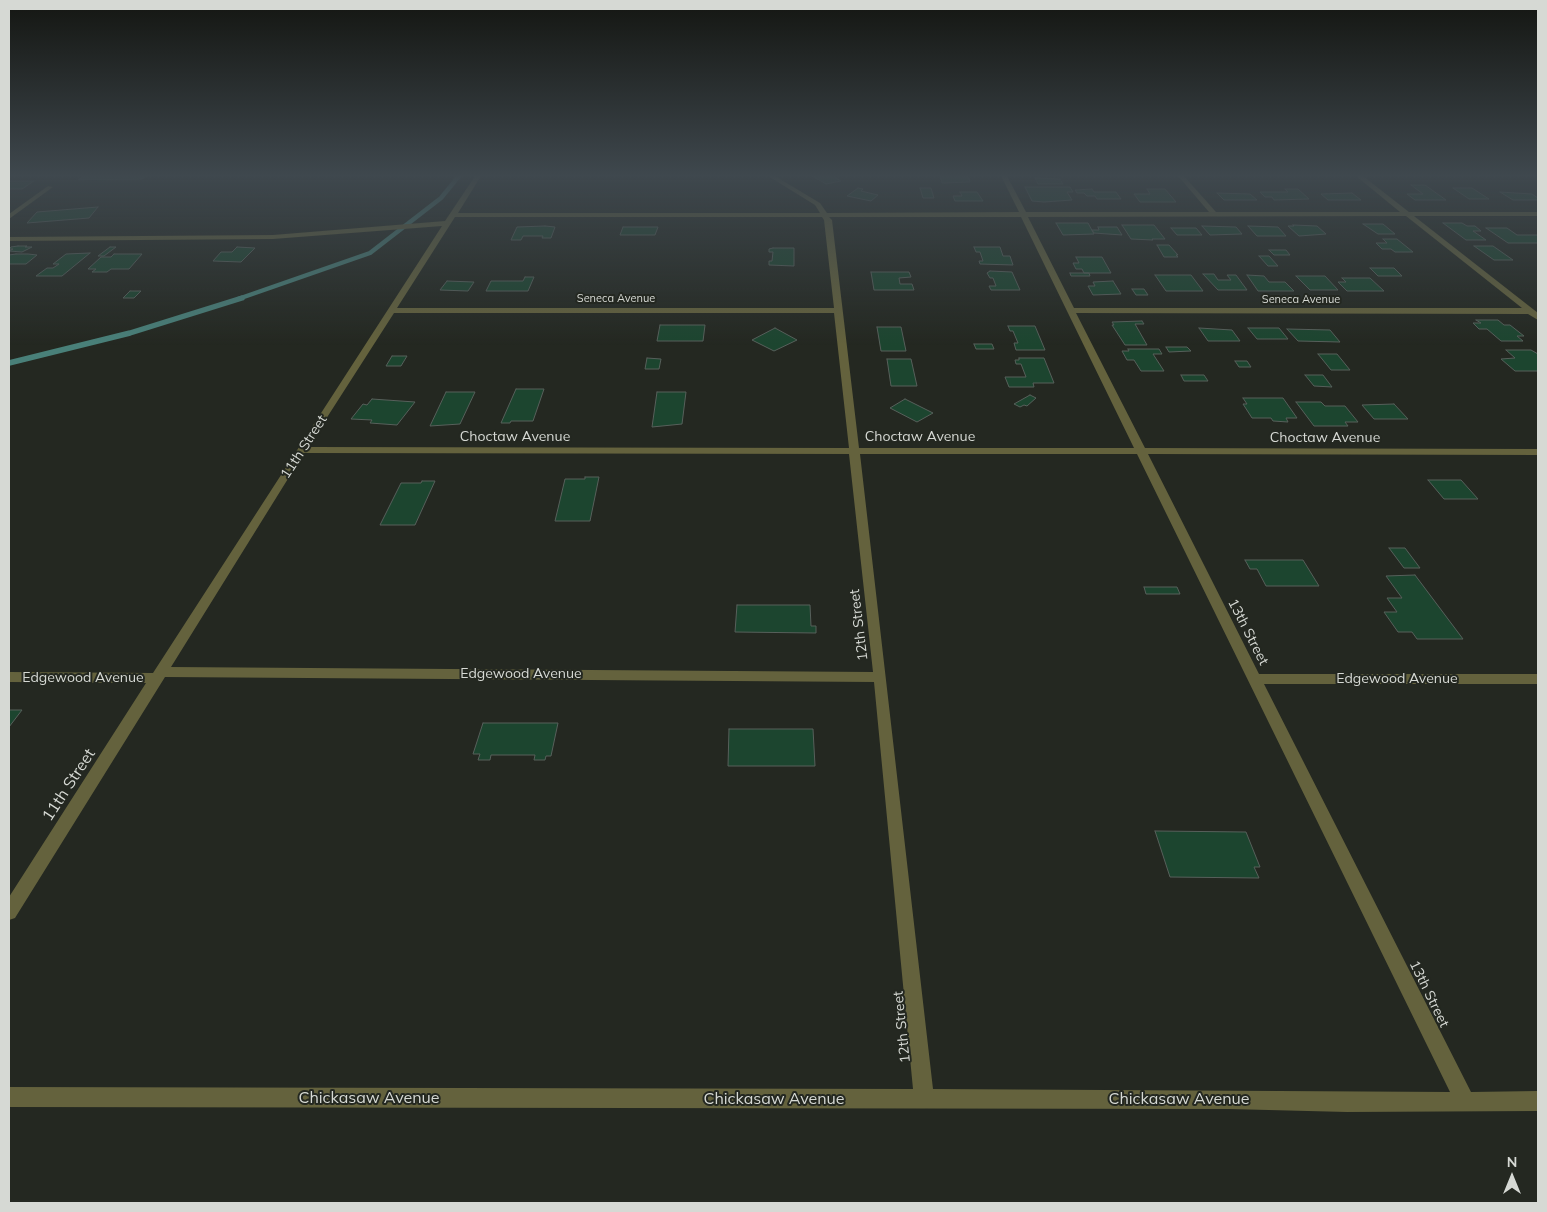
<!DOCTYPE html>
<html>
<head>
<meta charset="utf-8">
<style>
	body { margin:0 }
	#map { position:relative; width:1547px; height:1212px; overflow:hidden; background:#242821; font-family:Mulish,sans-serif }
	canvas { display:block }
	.frame { position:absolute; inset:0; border:10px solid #d6d9d4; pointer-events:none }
	.north { position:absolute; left:1487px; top:1152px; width:50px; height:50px; -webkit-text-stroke:4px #242821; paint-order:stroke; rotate:0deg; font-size:14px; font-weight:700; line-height:20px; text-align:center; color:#d6d9d4 }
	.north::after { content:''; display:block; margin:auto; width:18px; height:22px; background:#d6d9d4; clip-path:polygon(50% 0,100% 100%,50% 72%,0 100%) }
</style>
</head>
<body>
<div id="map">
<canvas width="1547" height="1212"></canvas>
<div class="frame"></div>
<div class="north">N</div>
</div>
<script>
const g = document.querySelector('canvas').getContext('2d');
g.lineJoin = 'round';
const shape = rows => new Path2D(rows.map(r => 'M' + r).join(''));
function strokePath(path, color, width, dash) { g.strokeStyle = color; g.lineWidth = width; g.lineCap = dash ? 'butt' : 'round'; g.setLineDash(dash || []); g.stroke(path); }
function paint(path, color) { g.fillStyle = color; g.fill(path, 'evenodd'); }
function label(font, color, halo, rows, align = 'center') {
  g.font = font + ' Mulish,sans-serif'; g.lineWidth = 4; g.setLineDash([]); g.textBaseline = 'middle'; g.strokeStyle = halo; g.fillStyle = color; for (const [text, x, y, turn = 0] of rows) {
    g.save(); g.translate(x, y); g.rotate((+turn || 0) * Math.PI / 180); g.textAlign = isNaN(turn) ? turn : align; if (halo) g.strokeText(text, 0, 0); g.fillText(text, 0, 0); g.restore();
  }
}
strokePath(shape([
	[238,299,370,253,441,198,459,176]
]), '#498079', 4.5);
strokePath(shape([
	[9,363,130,333,242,298]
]), '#498079', 5.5);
const building = shape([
	[84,176,147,176,142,179,78,180,84,176],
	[812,176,833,176,841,181,826,184,812,176],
	[940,176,968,176,970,182,942,183,940,176],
	[1035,178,1060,179,1063,184,1038,184,1035,178],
	[9,181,34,181,22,189,9,189,9,181],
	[1411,185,1425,185,1446,200,1415,200,1407,194,1423,194,1411,185],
	[1025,187,1070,187,1073,192,1067,192,1072,200,1044,202,1032,201,1025,187],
	[858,188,863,189,861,191,878,195,871,201,847,196,858,188],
	[920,188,931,188,934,198,923,198,920,188],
	[1453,188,1472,188,1489,199,1469,199,1453,188],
	[1092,189,1094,192,1116,192,1121,199,1097,199,1095,196,1087,196,1084,193,1077,193,1075,190,1092,189],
	[1147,189,1165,189,1176,202,1140,202,1134,194,1150,194,1147,189],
	[1285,189,1298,189,1309,199,1274,200,1272,197,1265,197,1260,192,1288,192,1285,189],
	[960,192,977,192,983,201,955,201,953,196,962,196,960,192],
	[1500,192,1532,194,1538,198,1538,200,1513,200,1500,192],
	[1217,193,1250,194,1257,200,1224,200,1217,193],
	[1352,193,1361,200,1328,200,1321,194,1352,193],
	[98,207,89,218,27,223,37,212,98,207],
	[1056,223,1088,223,1094,234,1063,235,1056,223],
	[1443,223,1462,223,1467,226,1475,226,1481,231,1473,231,1486,240,1466,240,1443,223],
	[1363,224,1383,224,1395,234,1378,234,1363,224],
	[1122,225,1154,225,1165,239,1152,239,1153,240,1131,239,1122,225],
	[1293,225,1317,226,1326,234,1299,236,1288,226,1294,226,1293,225],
	[545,226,555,227,551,238,542,238,543,236,523,236,521,240,511,240,517,227,545,226],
	[1202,226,1236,227,1242,234,1210,235,1202,226],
	[1248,226,1278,227,1286,236,1257,236,1248,226],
	[623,227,658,227,655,235,620,235,623,227],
	[1098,227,1117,227,1122,235,1094,233,1092,230,1099,230,1098,227],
	[1171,228,1196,228,1202,235,1177,235,1171,228],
	[1486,228,1507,228,1517,235,1538,235,1538,243,1508,243,1486,228],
	[1383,239,1397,239,1413,252,1395,252,1391,249,1382,249,1376,243,1387,243,1383,239],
	[1157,245,1169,245,1178,255,1176,255,1178,257,1164,257,1157,245],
	[18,246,27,246,25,247,32,247,22,252,9,251,13,249,9,249,11,247,18,246],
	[1474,246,1493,246,1513,260,1494,260,1474,246],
	[110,247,116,247,104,256,98,256,110,247],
	[237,247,255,248,241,262,213,261,221,252,232,252,237,247],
	[974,247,1000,247,1003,256,1010,256,1013,265,980,264,979,261,983,261,980,252,976,252,974,247],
	[773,248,794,248,794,266,769,265,769,261,772,261,773,252,769,252,769,249,773,248],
	[1269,250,1286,250,1290,255,1274,255,1269,250],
	[90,253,62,276,36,276,47,268,53,268,59,264,53,264,66,254,90,253],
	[16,254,28,254,37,255,26,264,9,264,9,255,16,254],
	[114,254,142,254,129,269,111,269,107,272,92,272,96,269,88,269,101,257,111,257,114,254],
	[1259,256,1269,256,1278,266,1268,266,1259,256],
	[1076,257,1102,257,1111,273,1084,273,1082,269,1076,269,1073,263,1079,263,1076,257],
	[1370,268,1394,268,1402,276,1378,276,1370,268],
	[990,271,1012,272,1020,290,991,290,989,286,996,286,993,278,990,278,987,273,990,271],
	[871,272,909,272,911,277,899,278,900,284,912,284,914,290,874,290,871,272],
	[1070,273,1089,273,1090,276,1071,276,1070,273],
	[1203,274,1214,274,1218,280,1231,280,1227,275,1236,275,1247,290,1218,290,1203,274],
	[1155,275,1191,275,1203,291,1166,291,1155,275],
	[1247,275,1264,276,1269,282,1285,282,1294,291,1258,291,1247,275],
	[1296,276,1325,276,1338,290,1310,290,1296,276],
	[525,277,534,277,528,291,486,291,491,281,523,281,525,277],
	[1342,278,1370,278,1384,291,1347,291,1338,282,1346,282,1342,278],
	[447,281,474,282,468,291,440,290,447,281],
	[1113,281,1121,294,1093,295,1088,286,1095,286,1093,282,1113,281],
	[1132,289,1144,289,1148,295,1136,295,1132,289],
	[130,291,141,291,134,298,123,298,130,291],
	[1476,320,1498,320,1504,325,1510,325,1524,336,1517,336,1523,341,1501,341,1487,329,1479,329,1473,323,1481,323,1476,320],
	[1142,321,1144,324,1135,324,1147,345,1125,345,1112,325,1114,325,1112,322,1142,321],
	[660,325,705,325,703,341,657,341,660,325],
	[1008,326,1035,326,1045,350,1016,350,1014,343,1018,343,1013,331,1010,331,1008,326],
	[877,327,901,327,906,351,881,351,877,327],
	[775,328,797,340,774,351,752,340,775,328],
	[1199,328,1232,330,1240,341,1208,341,1199,328],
	[1248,328,1279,328,1288,339,1257,339,1248,328],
	[1287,329,1330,330,1340,342,1298,341,1287,329],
	[974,344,992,344,994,349,976,349,974,344],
	[1166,347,1187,347,1191,351,1169,352,1166,347],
	[1128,349,1159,349,1162,354,1153,354,1164,371,1141,371,1134,360,1127,360,1122,351,1129,351,1128,349],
	[1506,350,1531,350,1538,354,1538,371,1515,371,1501,359,1515,358,1506,350],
	[1318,354,1337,354,1350,370,1331,370,1318,354],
	[392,356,407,356,401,366,386,366,392,356],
	[647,358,661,359,659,369,645,369,647,358],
	[1019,358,1044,358,1054,383,1033,383,1034,387,1009,387,1005,377,1026,377,1021,364,1016,364,1015,360,1019,360,1019,358],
	[887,359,911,359,917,386,891,386,887,359],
	[1235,361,1247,361,1251,367,1239,367,1235,361],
	[1181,375,1204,375,1208,381,1184,381,1181,375],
	[1305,375,1323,375,1332,387,1314,386,1305,375],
	[516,389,544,389,533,421,511,421,510,423,501,423,516,389],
	[446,392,475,392,460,424,430,426,446,392],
	[657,392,686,392,682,424,652,427,657,392],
	[1030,395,1036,398,1027,406,1024,405,1020,407,1014,404,1030,395],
	[1243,398,1283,398,1297,418,1286,418,1288,422,1273,421,1271,418,1252,418,1243,404,1247,404,1243,398],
	[372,399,415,402,397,425,370,423,372,420,351,419,363,404,367,405,372,399],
	[905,399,933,413,917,422,890,408,905,399],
	[1296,402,1321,402,1325,406,1345,406,1358,422,1345,422,1348,426,1314,426,1296,402],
	[1394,404,1408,419,1374,419,1362,405,1394,404],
	[585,477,599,477,590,521,555,521,565,479,585,479,585,477],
	[1428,480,1461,480,1478,499,1444,499,1428,480],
	[422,481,435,481,415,525,380,525,401,483,421,483,422,481],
	[1389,548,1405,548,1420,568,1404,568,1389,548],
	[1245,560,1303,560,1319,586,1266,586,1257,569,1250,569,1245,560],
	[1415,575,1463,639,1417,639,1412,632,1398,632,1384,612,1397,612,1387,598,1402,598,1386,576,1415,575],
	[1144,587,1177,587,1180,594,1146,594,1144,587],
	[737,605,810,605,811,626,816,626,816,633,735,632,737,605],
	[9,710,22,710,9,727,9,710],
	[483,723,558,723,551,756,546,756,545,760,534,760,535,755,491,755,490,760,478,760,480,754,473,754,483,723],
	[729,729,813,729,815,766,728,766,729,729],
	[1155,831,1246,832,1260,867,1254,867,1259,878,1170,877,1155,831]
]);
paint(building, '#1c452f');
strokePath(building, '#57605b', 1);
paint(shape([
	[48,186,53,187,9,219,9,214,48,186]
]), '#64623d');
paint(shape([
	[475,176,481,176,458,213,820,213,815,205,768,176,775,176,820,203,827,213,1019,212,1001,176,1007,176,1026,212,1209,212,1178,176,1184,176,1216,212,1400,212,1356,176,1363,176,1409,212,1538,212,1538,216,1414,216,1538,313,1538,320,1528,314,1076,313,1145,448,1538,449,1538,455,1148,454,1259,674,1538,674,1538,684,1264,684,1471,1092,1538,1091,1538,1111,1347,1112,1229,1109,9,1107,9,1087,913,1089,874,682,165,677,15,918,9,920,9,897,146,683,9,682,9,672,153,673,442,226,273,239,9,241,9,237,273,235,445,221,475,176],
	[1406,216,1522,308,1074,308,1028,217,1406,216],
	[455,217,822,217,824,220,834,308,397,308,455,217],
	[829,217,1021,217,1134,448,859,448,832,220,829,217],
	[394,313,834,313,849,448,308,447,394,313],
	[304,453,849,454,873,672,171,667,304,453],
	[860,454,1137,454,1450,1092,933,1089,860,454]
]), '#64623d');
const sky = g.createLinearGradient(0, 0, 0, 345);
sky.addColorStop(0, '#141612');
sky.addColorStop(0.51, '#3f484e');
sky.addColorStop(1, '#3f484e00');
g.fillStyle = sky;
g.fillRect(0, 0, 1547, 345);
label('11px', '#d6d9d4', '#242821', [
	["Seneca Avenue",616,299],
	["Seneca Avenue",1301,300]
]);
label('14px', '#d6d9d4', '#242821', [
	["Choctaw Avenue",515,437],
	["Choctaw Avenue",920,437],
	["Choctaw Avenue",1325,438],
	["11th Street",304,447,-57],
	["12th Street",859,625,-97],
	["13th Street",1248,632,63],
	["Edgewood Avenue",521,674],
	["Edgewood Avenue",83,678],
	["Edgewood Avenue",1397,679],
	["13th Street",1429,994,64],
	["12th Street",902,1027,-96]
]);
label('16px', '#d6d9d4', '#242821', [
	["11th Street",69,785,-57],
	["Chickasaw Avenue",369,1098],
	["Chickasaw Avenue",774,1099],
	["Chickasaw Avenue",1179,1099]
]);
</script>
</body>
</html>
